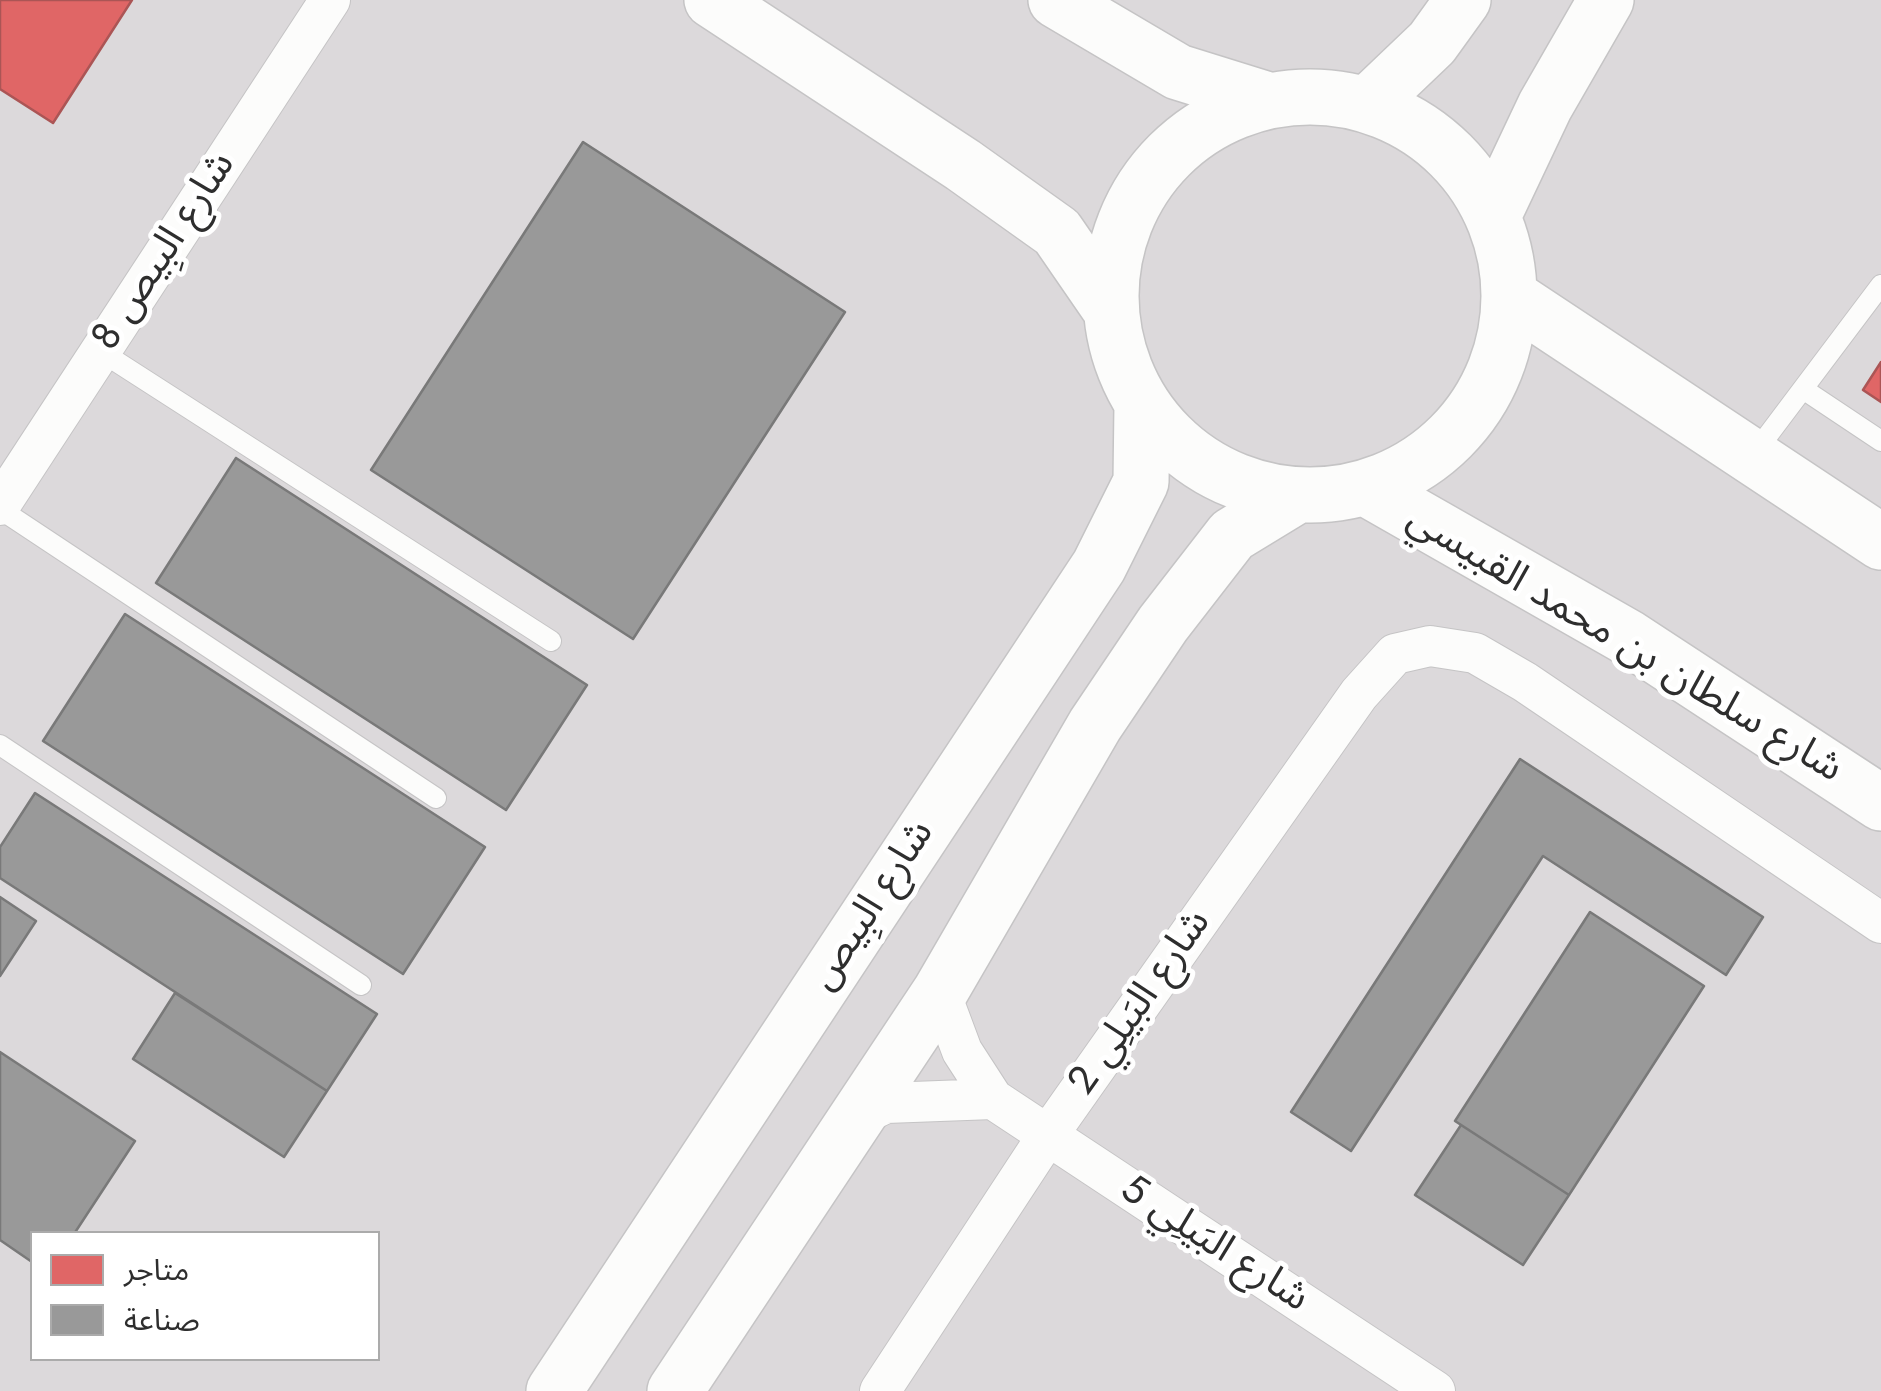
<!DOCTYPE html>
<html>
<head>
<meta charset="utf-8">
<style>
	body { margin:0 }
	#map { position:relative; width:1881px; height:1391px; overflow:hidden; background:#ece8e4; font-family:Jost,"Noto Sans Arabic",sans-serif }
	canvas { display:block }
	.legend { position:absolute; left:30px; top:1231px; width:350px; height:130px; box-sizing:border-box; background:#fff; border:2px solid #ababab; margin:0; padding:12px 18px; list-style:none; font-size:30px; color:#2e2e2e }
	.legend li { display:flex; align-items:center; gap:20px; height:50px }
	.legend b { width:50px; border:2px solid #ababab }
</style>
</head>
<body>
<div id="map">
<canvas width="1881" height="1391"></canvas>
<ul class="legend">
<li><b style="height:28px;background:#e06666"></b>متاجر</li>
<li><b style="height:28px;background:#999"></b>صناعة</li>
</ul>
</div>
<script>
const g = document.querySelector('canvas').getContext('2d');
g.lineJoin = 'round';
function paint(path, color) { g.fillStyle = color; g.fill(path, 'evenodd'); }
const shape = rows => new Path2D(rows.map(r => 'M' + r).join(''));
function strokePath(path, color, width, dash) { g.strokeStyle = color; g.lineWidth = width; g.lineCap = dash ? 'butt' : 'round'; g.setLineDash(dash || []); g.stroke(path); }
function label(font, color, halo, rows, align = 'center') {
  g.font = font + ' Jost,"Noto Sans Arabic",sans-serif'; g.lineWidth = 10; g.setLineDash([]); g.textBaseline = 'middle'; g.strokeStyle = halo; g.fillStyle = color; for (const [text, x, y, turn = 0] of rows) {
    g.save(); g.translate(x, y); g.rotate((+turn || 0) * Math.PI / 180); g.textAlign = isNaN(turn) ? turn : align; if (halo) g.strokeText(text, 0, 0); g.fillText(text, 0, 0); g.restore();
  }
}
paint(shape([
	[0,0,1881,0,1881,1391,0,1391],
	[32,1234,378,1234,378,1358,32,1358]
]), '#dcd9db');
const shops = shape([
	[0,0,132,0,53,123,0,89,0,0],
	[1881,362,1881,402,1863,390,1881,362]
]);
paint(shops, '#e06666');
strokePath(shops, '#ab5555', 2.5);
const industry = shape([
	[583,142,845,312,633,639,371,470,583,142],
	[236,458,587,685,506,810,156,583,236,458],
	[125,614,485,847,403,974,43,741,125,614],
	[1520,759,1763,917,1726,975,1543,856,1351,1151,1291,1112,1520,759],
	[35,793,377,1014,327,1091,0,878,0,847,35,793],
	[0,897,36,921,0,976,0,897],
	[1590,912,1704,986,1569,1195,1455,1121,1590,912],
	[175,993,327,1091,284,1157,133,1059,175,993],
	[0,1052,135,1141,74,1234,32,1234,32,1262,0,1240,0,1052],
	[1461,1125,1569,1195,1523,1265,1415,1195,1461,1125]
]);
paint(industry, '#999');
strokePath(industry, '#797979', 2.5);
const lane = shape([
	[100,351,551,641],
	[1803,389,1881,441],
	[1753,455,1881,285],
	[0,509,436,798],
	[0,745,361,985]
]);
const street = shape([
	[0,505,330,0],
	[940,992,962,1051,993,1099,1435,1391],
	[858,1116,886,1103,993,1099],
	[880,1391,1048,1135,1359,694,1395,654,1430,646,1475,653,1525,682,1881,923]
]);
const secondary = shape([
	[712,0,963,165,1057,232,1110,309],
	[1056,0,1178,72,1268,100],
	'1111 296a199 199 0 1 1 398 0a199 199 0 1 1-398 0Z',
	[1368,104,1432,43,1463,0],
	[1493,216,1545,106,1606,0],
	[1511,297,1881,542],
	[1366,488,1629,638,1881,803],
	[554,1391,1099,566,1141,482,1142,404],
	[675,1391,940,992,1095,725,1163,624,1232,535,1296,496]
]);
strokePath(lane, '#c5c4c5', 22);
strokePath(street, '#c5c4c5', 42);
strokePath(secondary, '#c5c4c5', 58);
strokePath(lane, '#fcfcfb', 20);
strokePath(street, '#fcfcfb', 40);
strokePath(secondary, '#fcfcfb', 55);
label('40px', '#2e2e2e', '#fff', [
	["شارع البِيص 8",165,252,-57],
	["شارع سلطان بن محمد القبيسي",1624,645,31],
	["شارع البِيص",873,906,-57],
	["شارع البَيلِي 2",1141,1003,-55],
	["شارع البَيلِي 5",1214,1245,33]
]);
</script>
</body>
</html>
